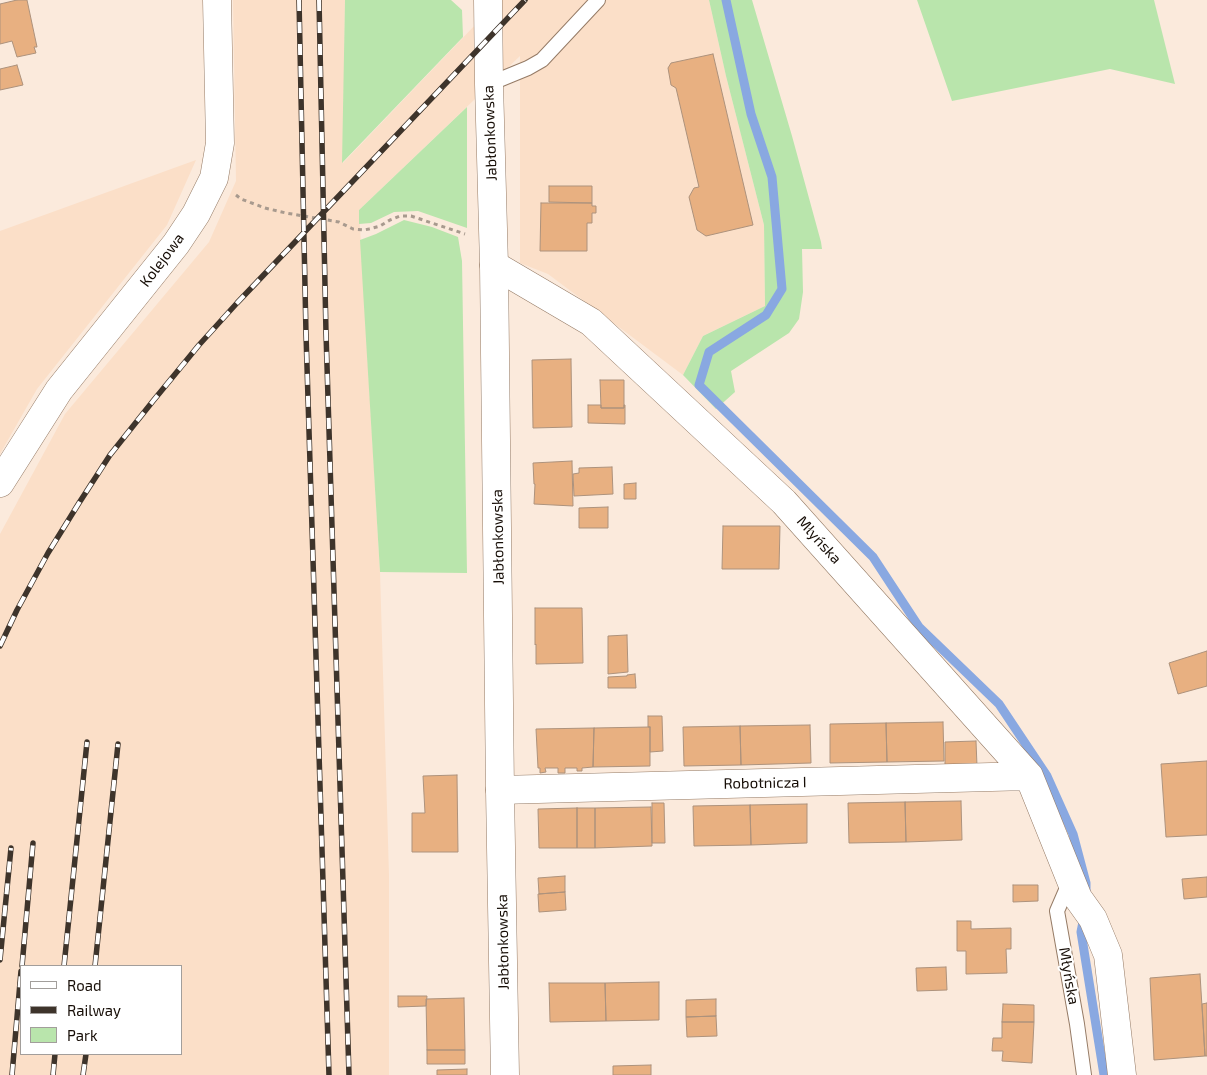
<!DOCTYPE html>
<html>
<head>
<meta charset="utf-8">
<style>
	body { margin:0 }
	#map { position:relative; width:1207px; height:1075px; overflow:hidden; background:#fbeadc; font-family:"Exo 2",sans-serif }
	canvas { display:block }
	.legend { position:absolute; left:20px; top:965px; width:162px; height:90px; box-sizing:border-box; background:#fff; border:1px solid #a29e9b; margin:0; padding:6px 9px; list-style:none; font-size:15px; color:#160d06 }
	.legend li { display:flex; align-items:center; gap:10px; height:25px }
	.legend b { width:25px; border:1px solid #a29e9b }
</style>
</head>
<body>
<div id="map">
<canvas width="1207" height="1075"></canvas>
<ul class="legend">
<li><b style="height:6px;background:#fff"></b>Road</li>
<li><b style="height:6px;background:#3e342b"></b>Railway</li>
<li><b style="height:14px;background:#b9e5ac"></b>Park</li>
</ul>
</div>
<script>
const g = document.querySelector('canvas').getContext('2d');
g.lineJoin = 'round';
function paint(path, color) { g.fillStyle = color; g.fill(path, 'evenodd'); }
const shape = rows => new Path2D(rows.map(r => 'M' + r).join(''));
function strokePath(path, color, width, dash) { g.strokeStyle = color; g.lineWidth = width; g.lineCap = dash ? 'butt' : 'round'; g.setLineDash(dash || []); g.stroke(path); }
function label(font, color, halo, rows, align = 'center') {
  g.font = font + ' "Exo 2",sans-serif'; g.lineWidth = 4; g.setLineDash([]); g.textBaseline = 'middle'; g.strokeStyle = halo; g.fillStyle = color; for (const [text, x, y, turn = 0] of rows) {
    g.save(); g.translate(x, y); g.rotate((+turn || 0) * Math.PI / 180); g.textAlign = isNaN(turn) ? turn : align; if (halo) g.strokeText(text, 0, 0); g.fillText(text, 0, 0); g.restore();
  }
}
paint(shape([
	[233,0,345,0,343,163,499,0,709,0,726,76,764,225,765,306,703,336,683,375,548,274,520,263,520,56,359,210,380,572,389,875,389,1075,0,1075,0,534,65,414,209,242,236,181],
	[21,966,181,966,181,1054,21,1054],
	[196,160,167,225,37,389,0,454,0,231]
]), '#fbdfc8');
paint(shape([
	[345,0,451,0,462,10,463,37,342,163],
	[709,0,752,0,792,136,821,242,822,249,802,249,803,292,799,319,789,333,731,371,735,392,716,409,683,375,703,336,765,306,764,225,726,76],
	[917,0,1154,0,1175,84,1110,69,952,101],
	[467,107,467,228,418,211,394,212,371,223,359,224,359,210],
	[404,220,432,227,458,237,462,261,467,573,380,572,360,240,376,234]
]), '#b9e5ac');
strokePath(shape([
	[726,0,751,114,772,177,782,289,766,315,709,352,699,385,873,557,919,627,999,704,1047,776,1073,834,1086,883,1086,892],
	[1084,917,1081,932,1104,1075]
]), '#89a8e1', 9);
const building = shape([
	[17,0,27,0,37,47,34,47,36,53,17,57,12,41,0,44,0,4,17,0],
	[713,54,753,225,706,236,697,230,689,197,694,188,699,187,676,88,671,85,668,68,671,63,713,54],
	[17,65,23,85,0,90,0,69,17,65],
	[549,186,592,186,592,203,549,202,549,186],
	[541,203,592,203,592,206,596,206,596,213,592,213,592,223,587,223,587,251,540,251,541,203],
	[571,359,572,427,533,428,532,360,571,359],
	[600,380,624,380,624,408,601,408,600,380],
	[588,405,601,405,601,408,624,408,624,405,625,405,625,424,588,423,588,405],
	[572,461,573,506,534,504,535,484,534,484,533,463,572,461],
	[612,467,613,494,574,496,573,474,579,473,579,468,612,467],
	[636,483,636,499,624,499,624,484,636,483],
	[608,507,608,528,579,528,579,508,608,507],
	[723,526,780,526,779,569,722,569,723,526],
	[535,608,582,608,583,663,536,664,536,644,535,645,535,608],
	[627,635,628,672,608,674,608,636,627,635],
	[1207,651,1207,686,1178,694,1169,663,1207,651],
	[635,674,636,688,608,688,608,677,627,676,627,675,635,674],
	[648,716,662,716,663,751,650,752,650,727,648,727,648,716],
	[943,722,944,761,887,762,886,723,943,722],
	[886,723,887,762,830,763,830,724,886,723],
	[810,725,811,763,741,765,740,726,810,725],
	[740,726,741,765,684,766,683,727,740,726],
	[650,727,650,766,593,767,594,728,650,727],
	[594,728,593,767,582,768,582,771,577,771,577,768,565,768,565,773,558,773,558,768,545,768,546,772,540,773,540,768,538,768,536,729,594,728],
	[976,741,977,766,945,767,945,742,976,741],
	[1207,761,1207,835,1166,837,1161,764,1207,761],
	[457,775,458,852,412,852,412,813,425,813,423,776,457,775],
	[961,801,962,840,906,842,905,802,961,801],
	[905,802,906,842,849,843,848,803,905,802],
	[652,803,664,803,665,843,652,843,652,803],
	[807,804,807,843,751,845,750,805,807,804],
	[750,805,751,845,694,846,693,806,750,805],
	[651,807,652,846,595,848,595,808,651,807],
	[577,808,595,808,595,848,577,848,577,808],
	[577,808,577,848,539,848,538,809,577,808],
	[565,876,565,892,539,894,538,878,565,876],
	[1207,877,1207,897,1184,899,1182,879,1207,877],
	[1013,885,1038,885,1038,901,1013,902,1013,885],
	[565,892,566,910,539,912,538,894,565,892],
	[957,921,971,921,971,929,1011,928,1011,949,1006,949,1007,973,966,974,966,951,957,951,957,921],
	[946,967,947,990,917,991,916,968,946,967],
	[1200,974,1205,1056,1154,1060,1150,978,1200,974],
	[659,982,659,1020,606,1021,605,983,659,982],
	[549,983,605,983,606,1021,550,1022,549,983],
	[398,996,427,996,426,1006,398,1007,398,996],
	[464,998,465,1050,427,1050,426,999,464,998],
	[716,999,716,1016,686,1017,686,1000,716,999],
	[1207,1003,1207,1056,1205,1056,1202,1004,1207,1003],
	[1003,1004,1034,1005,1034,1022,1002,1022,1003,1004],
	[716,1016,717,1036,687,1037,686,1017,716,1016],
	[1002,1022,1034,1022,1032,1063,1002,1061,1003,1051,992,1051,993,1038,1002,1038,1002,1022],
	[427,1050,465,1050,465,1064,427,1064,427,1050],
	[651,1065,651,1075,613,1075,613,1066,651,1065],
	[467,1069,467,1075,437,1075,437,1070,467,1069]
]);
paint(building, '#e8b081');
strokePath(building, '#ad927c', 1);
const lane = shape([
	[489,84,528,68,542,60,598,0],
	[1070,881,1057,911,1077,1024,1084,1075]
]);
const street = shape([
	[494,265,591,322,784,502,1029,776,1078,898,1093,919,1108,955,1122,1075],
	[0,483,59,390,176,244,196,214,214,178,220,143,217,0],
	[500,790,1029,776]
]);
const secondary = shape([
	[488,0,489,84,494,265,500,790,505,1075]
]);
strokePath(lane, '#957b66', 16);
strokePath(street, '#957b66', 29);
strokePath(secondary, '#957b66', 29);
strokePath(shape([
	[236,195,241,199,265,208,286,213,339,222,353,229,364,230,369,229,380,226,390,220,400,216,411,216,465,234]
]), '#a89a8e', 3, [4, 4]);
strokePath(lane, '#fff', 14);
strokePath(street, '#fff', 28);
strokePath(secondary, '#fff', 28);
const rail = shape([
	[299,0,306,334,329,1075],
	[319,0,326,333,349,1075],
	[0,646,17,610,48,553,79,503,110,455,153,401,199,345,237,303,525,0],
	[0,960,11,848],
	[22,966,33,843],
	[64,966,87,742],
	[95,966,118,744],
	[12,1075,21,971],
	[53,1075,55,1054],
	[83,1075,86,1054]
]);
strokePath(rail, '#3e342b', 5.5);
strokePath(rail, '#fff', 4, [11]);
label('15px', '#160d06', '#fff', [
	["Jabłonkowska",490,133,-92],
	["Kolejowa",162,260,-53],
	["Jabłonkowska",498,537,-91],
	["Młyńska",819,540,48],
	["Robotnicza I",765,783,-1],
	["Jabłonkowska",503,942,-91],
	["Młyńska",1069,976,80]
]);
</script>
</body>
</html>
